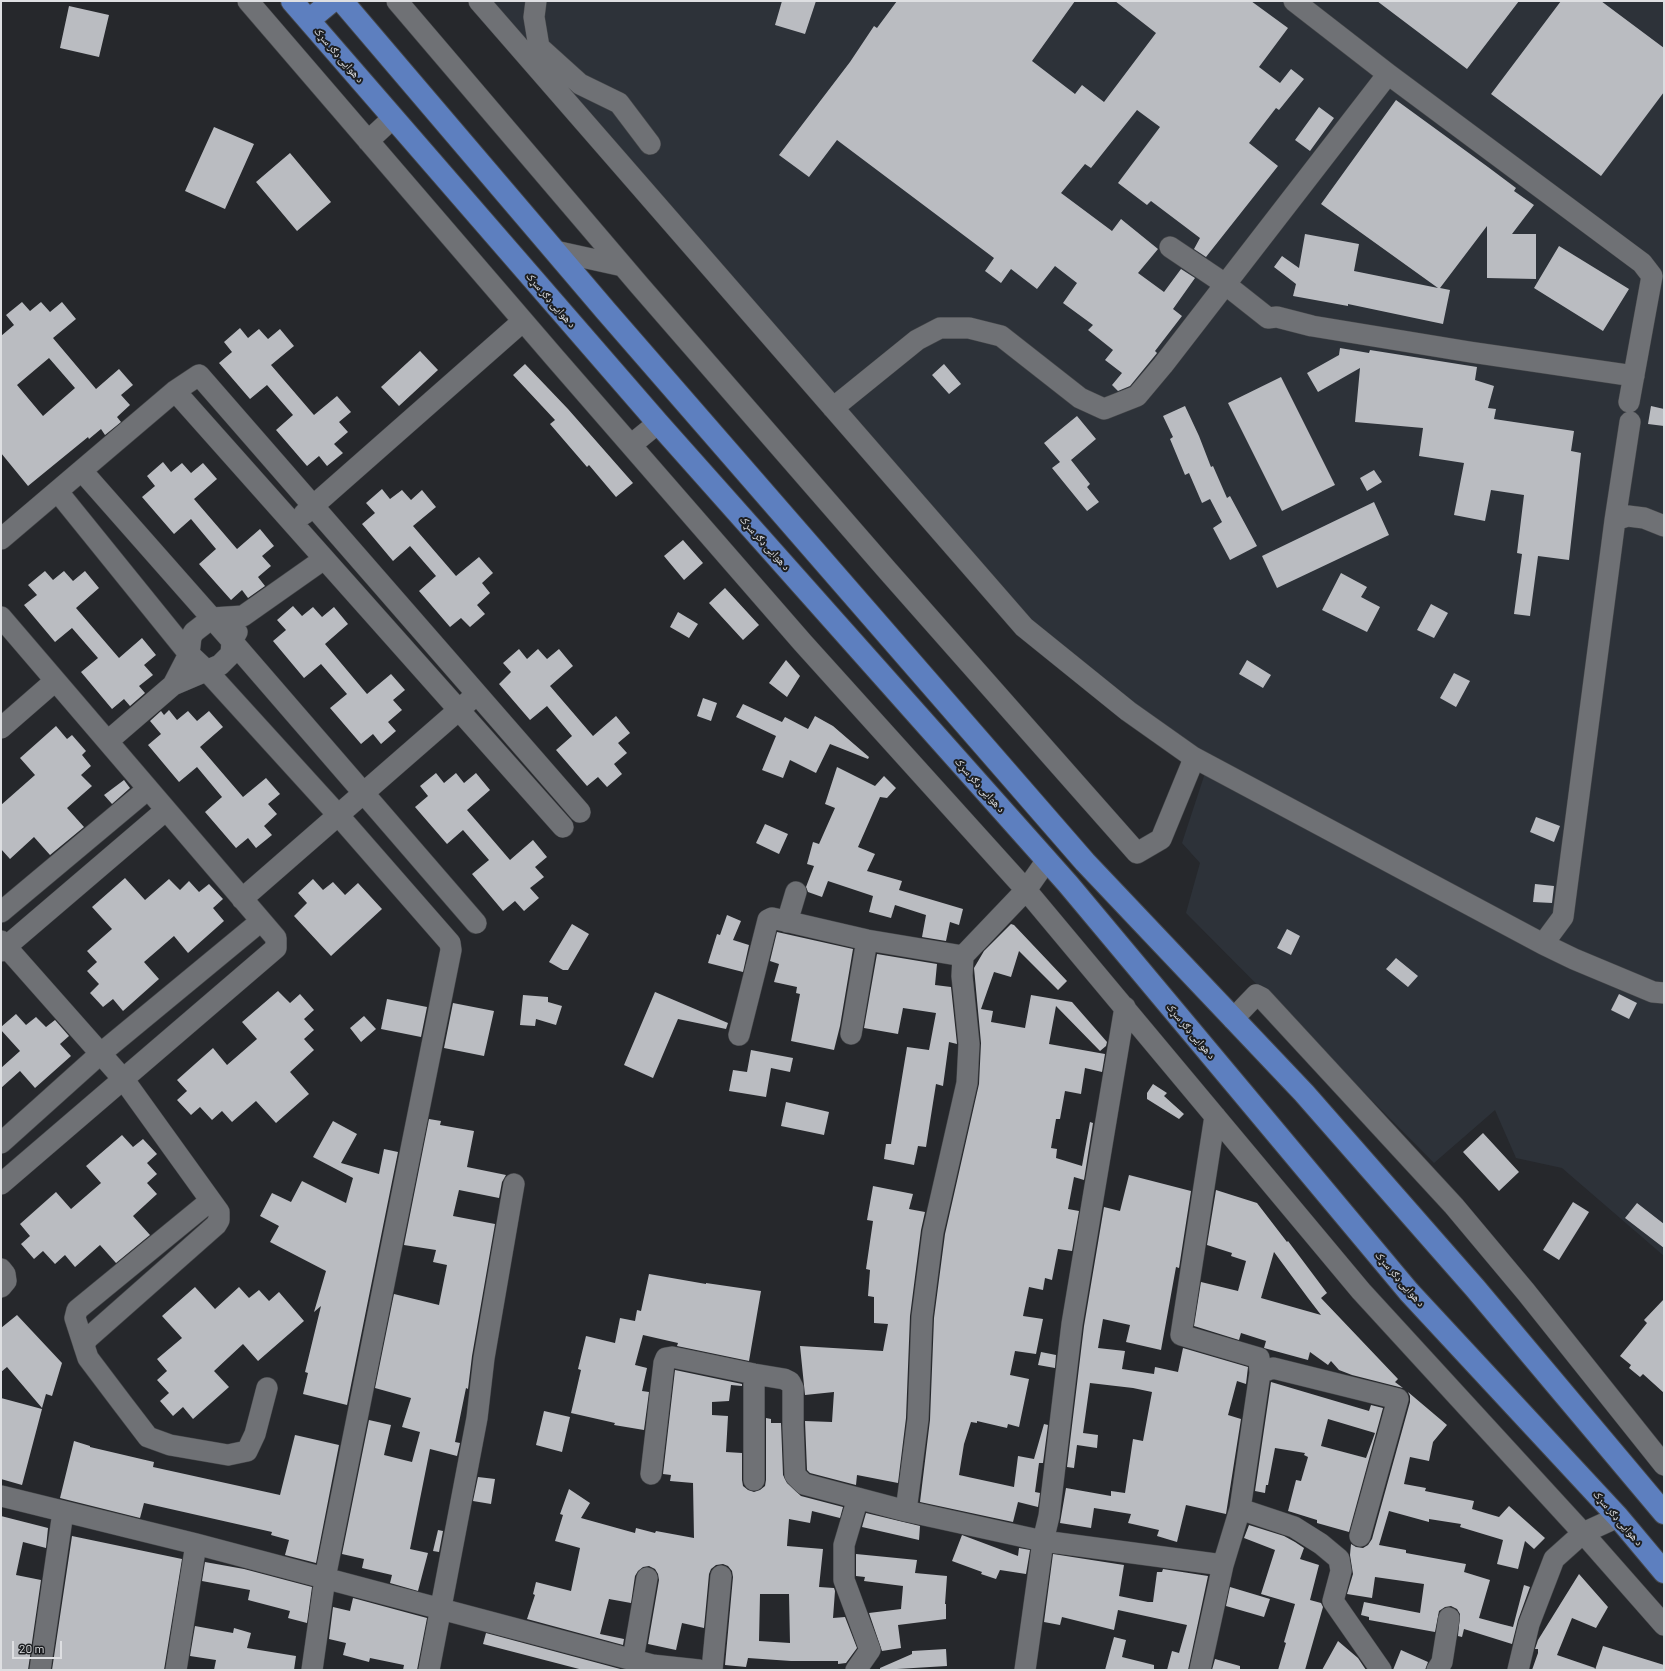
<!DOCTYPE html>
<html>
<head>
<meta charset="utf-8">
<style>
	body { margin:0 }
	#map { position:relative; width:1665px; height:1671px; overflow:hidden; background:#26282c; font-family:Barlow,sans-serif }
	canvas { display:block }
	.frame { position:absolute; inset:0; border:2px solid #dedfe2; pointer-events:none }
	.scale { position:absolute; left:12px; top:1641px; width:50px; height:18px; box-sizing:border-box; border:2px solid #dedfe2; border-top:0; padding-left:5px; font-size:12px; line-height:14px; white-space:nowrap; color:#dedfe2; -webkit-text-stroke:3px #1d1f22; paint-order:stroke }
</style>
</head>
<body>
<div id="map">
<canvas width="1665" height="1671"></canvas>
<div class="frame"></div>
<div class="scale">20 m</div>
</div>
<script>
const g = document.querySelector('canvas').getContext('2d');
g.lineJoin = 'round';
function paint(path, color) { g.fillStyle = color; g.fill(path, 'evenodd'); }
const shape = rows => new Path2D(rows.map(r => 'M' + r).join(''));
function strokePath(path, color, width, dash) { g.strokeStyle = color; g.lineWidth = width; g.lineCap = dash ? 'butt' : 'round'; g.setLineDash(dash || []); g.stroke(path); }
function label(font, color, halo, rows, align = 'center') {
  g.font = font + ' Barlow,"Noto Naskh Arabic",sans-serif'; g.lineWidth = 4; g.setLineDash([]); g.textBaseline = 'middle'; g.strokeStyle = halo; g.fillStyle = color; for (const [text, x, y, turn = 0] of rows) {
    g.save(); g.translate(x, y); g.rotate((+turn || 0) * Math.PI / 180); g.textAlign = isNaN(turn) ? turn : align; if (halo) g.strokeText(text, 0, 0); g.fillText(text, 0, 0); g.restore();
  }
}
paint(shape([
	[479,1,1664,1,1664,1256,1562,1168,1516,1158,1495,1110,1434,1163,1186,913,1200,863,1182,843,1208,764,1024,627]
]), '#2d3239');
paint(shape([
	[782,1,816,1,805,34,775,25],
	[897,1,1075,1,1032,61,1075,94,1082,85,1104,102,1156,33,1115,1,1251,1,1288,28,1259,67,1280,83,1291,69,1304,79,1279,110,1276,108,1249,143,1278,166,1206,257,1194,249,1200,238,1151,201,1147,205,1118,183,1160,127,1137,110,1091,168,1085,164,1061,193,1112,231,1121,219,1158,249,1138,273,1164,292,1181,269,1195,278,1173,309,1182,316,1155,351,1157,353,1130,386,1118,391,1112,385,1122,373,1105,360,1113,350,1088,330,1093,325,1063,303,1077,283,1055,266,1037,289,1011,269,1001,283,985,271,994,258,837,140,809,177,779,155,850,62,874,26,877,28],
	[1377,1,1519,1,1467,69],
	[1561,1,1601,1,1664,48,1664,92,1601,176,1491,94],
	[69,6,109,15,99,57,60,48],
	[1396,100,1488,167,1516,188,1514,191,1534,205,1512,234,1536,234,1536,279,1487,278,1487,226,1440,288,1450,290,1443,324,1348,304,1348,306,1293,296,1296,284,1274,267,1282,256,1299,268,1305,234,1359,244,1354,271,1438,288,1321,204],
	[1319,107,1334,118,1310,151,1295,140],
	[214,127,254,144,225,209,185,191],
	[290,153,331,202,297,231,256,182],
	[1559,246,1629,289,1603,331,1534,288],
	[22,302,30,311,41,302,50,312,62,302,76,319,53,338,96,389,119,369,133,385,121,395,130,405,117,417,121,422,105,435,101,429,89,439,88,437,28,486,1,453,1,336,14,325,6,315],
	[49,358,75,388,43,416,17,385],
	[240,328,248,338,259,329,268,339,280,329,294,346,271,365,314,415,337,396,351,412,339,422,348,432,334,444,343,453,327,466,319,456,307,466,276,430,293,415,267,385,250,399,219,363,232,352,224,342],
	[1340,348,1369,353,1370,350,1477,367,1475,380,1494,386,1488,408,1496,409,1494,419,1574,431,1571,451,1581,453,1569,560,1538,556,1530,616,1514,614,1522,554,1517,553,1524,495,1491,490,1485,521,1454,515,1464,463,1419,456,1423,428,1355,422,1360,368,1318,392,1307,373,1339,355],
	[420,351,438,370,399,406,381,387],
	[525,364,568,409,633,483,616,497,589,465,587,467,550,424,555,420,513,375],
	[944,364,961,384,949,394,932,375],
	[1281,377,1335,485,1282,511,1228,403],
	[1185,406,1199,436,1211,467,1213,466,1227,498,1230,496,1257,546,1230,560,1213,528,1222,522,1210,499,1202,503,1189,473,1185,475,1170,439,1173,437,1163,416],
	[1651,406,1664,409,1664,426,1648,424],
	[1077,416,1096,439,1071,460,1090,484,1087,487,1099,502,1087,511,1052,468,1060,462,1044,443],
	[163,462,171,472,182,463,191,473,203,463,217,479,194,499,237,549,260,529,274,546,262,556,271,566,258,577,265,586,248,598,242,590,231,600,199,564,216,549,191,519,174,534,142,497,155,486,147,476],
	[1374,470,1382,482,1367,491,1360,478],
	[382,489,390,499,402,490,411,500,422,490,436,507,413,526,456,576,479,557,493,573,482,583,490,593,477,605,485,614,470,627,461,618,450,627,419,591,436,576,410,546,393,561,362,524,375,513,366,503],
	[1374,502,1389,535,1277,588,1262,556],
	[683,540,703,563,684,580,664,556],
	[45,571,53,580,64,571,73,581,85,571,99,588,76,608,119,658,142,638,156,655,144,665,153,675,139,686,145,693,130,706,124,699,112,709,81,672,98,658,72,628,55,642,24,605,37,595,28,585],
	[1341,573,1367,587,1361,597,1380,607,1367,632,1322,610],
	[725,588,759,625,743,640,709,603],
	[1431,604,1448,613,1434,638,1417,630],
	[293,606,302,616,313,607,322,617,334,607,348,624,325,644,367,694,391,674,405,690,393,700,402,710,388,722,396,731,381,744,373,734,361,744,330,708,347,694,321,664,304,678,273,641,286,630,277,620],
	[678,612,698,624,689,638,670,627],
	[519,649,527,659,538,649,547,659,559,649,573,666,550,686,593,736,616,716,630,733,618,743,627,753,614,764,622,774,607,787,598,777,587,786,556,750,572,736,547,706,530,720,499,684,511,672,503,663],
	[786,660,800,676,787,697,769,683],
	[1247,660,1271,675,1263,688,1239,674],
	[1454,673,1470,681,1456,707,1440,698],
	[703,698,717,703,711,721,697,716],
	[743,704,782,722,785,717,808,729,815,716,833,726,869,757,868,759,830,744,816,773,790,760,783,778,762,770,776,736,736,717],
	[169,710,177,720,188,711,197,721,209,711,223,727,200,747,243,797,266,778,280,794,268,804,277,814,264,826,272,835,256,848,248,838,236,848,205,812,222,797,197,767,179,782,148,745,161,734,150,721,161,711,164,715],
	[56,726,67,739,72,735,86,751,82,755,91,766,81,775,92,786,67,808,84,827,50,855,34,837,10,859,1,849,1,805,35,775,20,758],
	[837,767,875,786,884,776,896,788,887,798,880,797,858,847,875,854,867,871,902,881,899,890,963,909,959,925,950,922,946,941,922,937,926,915,895,905,891,918,869,912,873,896,828,881,822,897,808,892,806,887,814,866,807,864,813,842,819,844,835,808,825,804],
	[436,773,444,783,456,773,464,783,476,773,490,790,467,810,510,860,533,840,547,857,535,867,544,877,530,888,539,898,524,911,515,901,503,911,472,874,489,860,463,830,447,844,415,807,428,796,420,786],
	[124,780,130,788,112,804,104,795],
	[1536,817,1560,826,1554,842,1530,832],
	[765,824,788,834,779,854,756,843],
	[125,878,145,900,169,879,180,890,189,881,199,892,209,884,223,899,213,908,224,921,188,953,174,936,144,962,159,979,123,1011,113,999,103,1007,90,993,99,984,87,971,97,962,87,951,112,929,92,907],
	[313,879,323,890,333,882,345,895,358,883,382,909,331,956,294,916,307,903,298,893],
	[1535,884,1554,886,1552,903,1533,902],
	[727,915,741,921,733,940,749,945,743,972,708,963,717,934,720,935],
	[572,924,589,934,568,970,563,970,549,962],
	[1011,924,1014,925,1067,981,1058,990,1019,951,1011,977,994,972,981,1009,993,1011,991,1022,1025,1028,1031,995,1072,1002,1107,1042,1106,1046,1100,1051,1056,1006,1049,1044,1105,1054,1102,1072,1085,1068,1081,1094,1065,1091,1060,1119,1056,1119,1051,1148,1057,1149,1056,1158,1082,1166,1090,1122,1093,1123,1084,1180,1074,1177,1068,1209,1079,1211,1072,1251,1058,1249,1052,1280,1045,1278,1043,1290,1029,1287,1023,1316,1043,1319,1036,1354,1015,1351,1010,1375,1029,1379,1019,1427,1008,1424,1007,1428,977,1421,977,1423,971,1422,964,1444,959,1475,1014,1487,1018,1456,1034,1459,1044,1424,1048,1425,1043,1463,1039,1463,1035,1492,1040,1493,1038,1507,1018,1502,1013,1522,920,1502,930,1420,934,1318,945,1234,979,1084,981,1043,974,968,984,951],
	[1287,929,1300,936,1291,955,1277,948],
	[777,932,853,949,840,1026,834,1050,791,1041,800,994,796,993,797,987,774,982,779,964,770,961],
	[877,954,937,964,935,985,951,987,957,1044,949,1042,943,1086,936,1084,926,1147,918,1146,914,1165,884,1159,886,1144,891,1144,907,1047,929,1050,936,1013,903,1008,898,1034,864,1028],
	[1396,958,1418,976,1408,987,1386,969],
	[278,991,290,1003,300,994,314,1010,304,1019,314,1030,304,1039,314,1050,290,1072,309,1094,276,1123,256,1101,232,1122,222,1111,212,1120,200,1107,191,1115,177,1100,187,1091,177,1080,213,1048,227,1065,257,1039,242,1022],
	[655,992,728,1023,726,1029,678,1019,653,1078,624,1065],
	[1619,994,1637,1003,1629,1019,1611,1010],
	[523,995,548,997,548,1002,562,1006,556,1025,536,1019,535,1026,520,1025],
	[387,999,427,1007,421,1037,381,1029],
	[453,1003,494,1011,484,1056,444,1048],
	[16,1014,26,1025,36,1017,46,1027,55,1020,69,1036,60,1044,71,1056,35,1088,20,1071,1,1088,1,1068,20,1051,1,1030,1,1027],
	[364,1016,376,1029,361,1042,350,1028],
	[751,1050,793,1058,790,1072,771,1068,766,1097,729,1091,733,1070,747,1072],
	[1153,1084,1167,1093,1164,1096,1184,1114,1179,1119,1147,1099,1147,1093],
	[786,1102,829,1112,824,1135,781,1126],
	[429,1119,441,1121,440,1125,474,1131,467,1167,506,1175,502,1182,499,1198,459,1190,453,1216,495,1224,472,1356,468,1389,466,1388,455,1442,460,1443,457,1456,430,1449,410,1549,428,1553,418,1591,390,1583,392,1575,362,1568,364,1559,342,1554,369,1420,391,1425,384,1455,412,1462,420,1432,402,1427,411,1398,375,1388,394,1294,439,1305,447,1265,433,1262,436,1250,404,1245],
	[333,1121,357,1134,341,1163,379,1174,384,1149,398,1152,347,1405,303,1394,308,1373,305,1372,321,1306,314,1312,326,1271,270,1242,279,1226,260,1216,272,1193,291,1202,302,1181,346,1203,353,1178,313,1157],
	[1483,1133,1519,1172,1499,1191,1463,1152],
	[122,1135,133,1147,143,1139,157,1154,147,1163,157,1174,147,1183,157,1194,133,1216,150,1235,116,1263,100,1245,75,1267,65,1255,55,1264,43,1251,34,1259,21,1244,30,1236,20,1224,56,1192,71,1209,101,1183,86,1166],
	[1129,1175,1191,1191,1179,1268,1176,1267,1161,1350,1126,1342,1130,1325,1103,1319,1098,1348,1125,1351,1122,1369,1154,1374,1155,1367,1178,1372,1183,1348,1248,1367,1246,1384,1237,1381,1228,1415,1241,1419,1226,1514,1186,1505,1177,1542,1157,1536,1159,1530,1128,1523,1131,1514,1094,1508,1091,1528,1060,1523,1066,1488,1111,1496,1111,1491,1125,1493,1133,1439,1143,1441,1152,1392,1133,1388,1090,1383,1083,1433,1098,1435,1097,1448,1077,1445,1074,1468,1067,1467,1084,1326,1104,1207,1120,1211],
	[873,1186,913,1194,909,1209,925,1212,921,1230,910,1316,906,1418,898,1483,857,1475,856,1485,810,1473,807,1470,805,1421,832,1422,834,1392,805,1395,800,1346,883,1351,888,1324,874,1323,874,1297,868,1296,870,1270,866,1269,873,1221,867,1220],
	[1216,1190,1257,1203,1287,1242,1288,1241,1327,1293,1321,1298,1398,1379,1395,1382,1403,1388,1352,1375,1339,1370,1331,1361,1328,1365,1310,1352,1308,1360,1264,1348,1266,1341,1241,1333,1239,1340,1194,1326,1201,1282,1238,1291,1246,1261,1231,1256,1232,1253,1207,1245],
	[1274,1252,1308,1298,1321,1315,1261,1298],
	[1573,1202,1589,1212,1559,1260,1543,1250],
	[1637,1203,1664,1224,1664,1248,1625,1218],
	[649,1274,706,1284,706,1283,761,1291,749,1361,677,1346,678,1343,643,1335,635,1365,647,1368,642,1391,649,1392,644,1430,614,1425,615,1423,571,1413,581,1370,578,1369,586,1336,615,1343,620,1318,635,1321,637,1310,641,1311],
	[195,1287,215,1309,239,1287,249,1298,259,1290,269,1301,279,1292,304,1321,258,1361,243,1344,214,1371,229,1387,193,1419,183,1407,173,1416,160,1401,169,1393,157,1380,167,1371,157,1359,182,1338,162,1316],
	[1664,1299,1664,1393,1643,1374,1640,1377,1629,1368,1631,1365,1620,1356,1647,1323,1644,1320],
	[17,1315,62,1363,52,1396,46,1394,42,1408,7,1367,1,1372,1,1328],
	[1041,1352,1056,1355,1055,1368,1038,1365],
	[675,1370,742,1384,742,1386,731,1385,729,1401,712,1402,712,1415,728,1416,726,1452,742,1453,742,1480,743,1486,748,1490,754,1492,760,1490,765,1486,766,1480,766,1418,771,1419,771,1423,781,1423,783,1475,787,1483,801,1496,843,1507,840,1518,812,1511,810,1523,789,1519,787,1546,823,1549,819,1587,834,1588,835,1591,833,1618,845,1617,857,1648,846,1663,838,1664,838,1661,791,1661,748,1658,746,1667,725,1665,733,1577,732,1571,728,1566,723,1564,716,1565,711,1569,709,1574,704,1628,682,1623,676,1650,648,1644,659,1580,658,1574,655,1569,649,1566,643,1567,638,1571,635,1576,631,1603,609,1599,600,1634,624,1639,623,1645,527,1619,535,1595,533,1594,536,1582,571,1591,580,1548,555,1541,563,1515,560,1514,569,1489,590,1503,581,1518,635,1533,636,1528,655,1533,656,1531,694,1538,693,1483,670,1481,671,1475,663,1474],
	[760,1594,789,1594,790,1643,759,1641],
	[1271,1382,1369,1411,1371,1405,1383,1408,1349,1532,1317,1523,1317,1520,1288,1511,1296,1480,1301,1481,1308,1457,1304,1455,1305,1453,1275,1448,1268,1485,1266,1485,1265,1493,1255,1491],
	[1328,1419,1375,1433,1366,1458,1321,1446],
	[1408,1392,1447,1425,1433,1442,1429,1461,1410,1457,1404,1484,1426,1488,1425,1491,1474,1501,1472,1509,1499,1517,1509,1506,1545,1538,1534,1549,1525,1541,1518,1569,1497,1564,1503,1540,1460,1527,1461,1524,1429,1519,1429,1522,1389,1511,1379,1545,1406,1550,1406,1553,1466,1564,1464,1572,1490,1580,1479,1618,1501,1624,1513,1627,1524,1585,1530,1587,1518,1620,1512,1644,1464,1629,1462,1637,1458,1636,1460,1614,1457,1609,1451,1606,1445,1607,1439,1611,1435,1632,1369,1620,1369,1617,1361,1615,1364,1602,1420,1613,1424,1584,1375,1577,1372,1598,1347,1594,1353,1574,1350,1555,1351,1544,1356,1547,1363,1548,1368,1545,1372,1539,1410,1402,1410,1396],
	[1,1398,42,1409,22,1485,1,1479],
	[544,1411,570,1417,562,1452,536,1445],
	[295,1435,339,1445,316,1563,285,1555,289,1540,271,1535,272,1532,144,1503,140,1518,60,1498,74,1441,90,1446,90,1447,154,1462,153,1467,280,1495],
	[478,1477,495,1479,491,1504,473,1501],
	[866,1513,920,1526,919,1540,862,1527],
	[1,1516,48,1528,46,1548,23,1542,16,1575,41,1580,28,1670,1,1670],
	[1249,1525,1284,1536,1295,1542,1304,1548,1300,1559,1319,1565,1310,1600,1321,1603,1323,1607,1305,1670,1278,1670,1286,1643,1284,1642,1295,1604,1261,1594,1275,1550,1244,1538],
	[438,1530,443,1531,439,1552,433,1551],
	[962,1535,1018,1556,1019,1548,1030,1550,1026,1574,1000,1570,996,1579,981,1574,982,1572,952,1561],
	[72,1536,182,1559,164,1670,52,1670],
	[856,1554,917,1560,915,1573,947,1576,945,1604,946,1604,946,1619,898,1625,901,1648,882,1651,869,1613,901,1609,903,1586,864,1581,865,1577,856,1576],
	[1053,1554,1124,1565,1119,1596,1148,1602,1153,1602,1157,1572,1162,1572,1163,1569,1208,1576,1188,1670,1167,1670,1172,1651,1179,1653,1187,1625,1118,1610,1114,1630,1062,1617,1060,1625,1044,1622],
	[205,1562,244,1569,312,1587,307,1623,288,1618,290,1611,248,1600,250,1590,202,1581],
	[1579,1574,1608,1607,1596,1628,1572,1618,1557,1655,1595,1668,1594,1670,1532,1670,1538,1653,1538,1649,1535,1649,1538,1640],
	[1230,1587,1270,1599,1264,1617,1226,1606],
	[353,1598,427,1618,417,1670,403,1670,404,1665,370,1658,369,1662,343,1655,346,1643,329,1639,333,1607,350,1611],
	[195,1626,233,1633,234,1628,251,1633,247,1648,296,1656,294,1670,214,1670,216,1660,190,1656],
	[486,1633,624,1670,583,1670,483,1644],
	[1114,1637,1126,1640,1122,1657,1154,1665,1154,1670,1105,1670],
	[1338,1641,1358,1658,1366,1670,1322,1670],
	[1603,1646,1664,1665,1664,1670,1595,1670],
	[946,1649,947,1666,880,1670,880,1668,912,1654,912,1651],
	[1401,1650,1428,1662,1425,1670,1393,1670],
	[1215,1659,1240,1666,1240,1670,1212,1670]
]), '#babcc1');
const minor = shape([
	[248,1,555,358,803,643,1026,890,1361,1291,1583,1533,1664,1625],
	[397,1,640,286,887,570,1137,853,1161,839,1191,766,1193,757],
	[479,1,1024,627,1128,711,1193,757,1543,944,1574,959,1653,992,1664,993],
	[536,1,534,17,539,47,580,84,619,103,650,144],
	[1294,1,1388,74,1642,263,1652,276,1629,402],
	[368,141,393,118],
	[1170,247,1225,284,1268,318,1277,317,1312,326,1470,352,1634,376],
	[555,251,623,266],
	[175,391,563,827],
	[833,408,917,340,940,328,969,328,1001,336,1080,398,1104,409,1137,396,1163,365,1388,74],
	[631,445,658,423],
	[82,471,232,641,476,923],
	[58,492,189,654,207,671,339,816,450,943,451,950,325,1578,312,1670],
	[304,514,523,321],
	[1615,520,1628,516,1644,518,1664,526],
	[1,539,175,391,199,375,580,812],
	[1,617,276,938,276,948,1,1184],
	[173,685,189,654,191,637,194,632,212,618,243,616,324,559],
	[1,728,55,681],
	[108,741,173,685,220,665,231,654,232,641,237,632],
	[242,899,469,701],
	[1,912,148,789],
	[787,922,796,892],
	[1,941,124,1080,219,1212,219,1220,216,1225,87,1339,84,1346],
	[1543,944,1563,917,1615,520,1630,422],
	[1,951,166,810],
	[1233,1019,1256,995,1262,998,1454,1206,1526,1292,1664,1465],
	[851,1034,867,940],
	[739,1035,768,920,772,918,867,940,963,956,1026,890,1047,860],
	[1,1143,100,1054,261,921],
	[210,1201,77,1310,75,1318,88,1358,122,1403,148,1437,170,1445,228,1455,247,1451,255,1434,267,1388],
	[1,1269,5,1274,6,1281,1,1287],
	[1260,1373,1273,1368,1398,1399,1360,1536],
	[651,1474,664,1363,666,1358,672,1357,754,1374,784,1379,790,1382,793,1388,793,1426,795,1475,804,1484,906,1511,1043,1541,1049,1516,1072,1324,1125,1007],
	[754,1480,754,1374],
	[1,1496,196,1544,652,1665,699,1670],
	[1240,1509,1294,1527,1321,1544,1339,1559,1341,1571,1333,1601,1381,1670],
	[906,1511,918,1419,922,1317,933,1232,967,1083,969,1044,962,976,963,956],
	[633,1659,647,1578],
	[40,1670,63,1512],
	[176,1670,196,1544],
	[429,1670,477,1418,484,1358,514,1184],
	[712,1670,721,1576],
	[856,1670,870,1650,844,1580,844,1545,858,1498],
	[1025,1670,1043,1541,1223,1565],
	[1200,1670,1223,1565,1240,1509,1260,1373,1259,1358,1181,1335,1215,1116],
	[1437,1670,1442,1662,1449,1618],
	[1518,1670,1529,1624,1554,1559,1583,1533,1618,1517]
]);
const major = shape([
	[292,1,658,423,1068,884,1409,1292,1618,1517,1664,1572],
	[342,1,606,311,1085,862,1304,1093,1475,1288,1664,1513],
	[309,20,332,1]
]);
strokePath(minor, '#45474a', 22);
strokePath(major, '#45474a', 24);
strokePath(minor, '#6f7175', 21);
strokePath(major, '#5d7fbf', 22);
label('11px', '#dedfe2', '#1d1f22', [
	["د هوایی ډګر سړک",339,55,49],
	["د هوایی ډګر سړک",551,300,49],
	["د هوایی ډګر سړک",765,543,48],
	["د هوایی ډګر سړک",980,785,48],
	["د هوایی ډګر سړک",1191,1031,50],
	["د هوایی ډګر سړک",1400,1279,49],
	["د هوایی ډګر سړک",1618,1518,49]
]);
</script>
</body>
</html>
